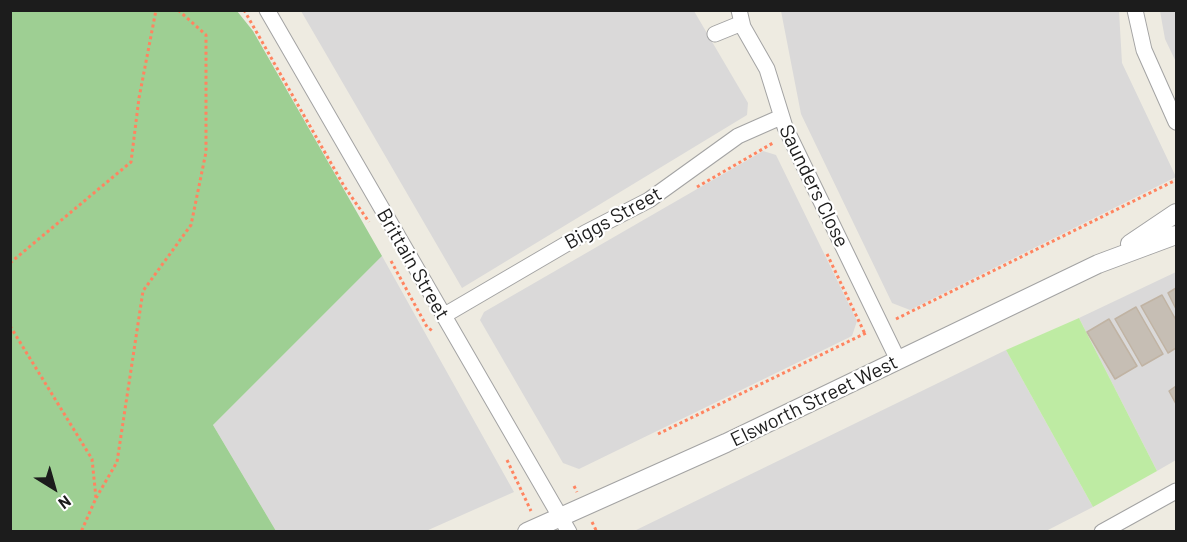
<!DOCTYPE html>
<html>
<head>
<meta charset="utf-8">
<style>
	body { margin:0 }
	#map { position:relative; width:1187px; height:542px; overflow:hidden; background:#eeebe1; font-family:Barlow,sans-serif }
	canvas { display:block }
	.frame { position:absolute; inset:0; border:12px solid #1c1c1c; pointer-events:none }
	.north { position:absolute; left:24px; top:458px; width:60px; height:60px; -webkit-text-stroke:4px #fff; paint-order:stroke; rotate:143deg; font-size:16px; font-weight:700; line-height:24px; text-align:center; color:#1c1c1c }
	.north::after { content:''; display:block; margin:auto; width:21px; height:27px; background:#1c1c1c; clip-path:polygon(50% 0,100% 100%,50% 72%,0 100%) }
</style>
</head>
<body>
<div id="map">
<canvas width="1187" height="542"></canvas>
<div class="frame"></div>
<div class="north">N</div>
</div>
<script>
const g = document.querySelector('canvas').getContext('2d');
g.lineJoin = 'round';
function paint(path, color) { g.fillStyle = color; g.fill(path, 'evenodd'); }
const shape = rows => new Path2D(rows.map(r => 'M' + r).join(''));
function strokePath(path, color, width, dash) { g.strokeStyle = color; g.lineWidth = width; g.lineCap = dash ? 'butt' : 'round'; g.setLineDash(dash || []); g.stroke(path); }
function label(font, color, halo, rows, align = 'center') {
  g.font = font + ' Barlow,sans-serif'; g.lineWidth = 4.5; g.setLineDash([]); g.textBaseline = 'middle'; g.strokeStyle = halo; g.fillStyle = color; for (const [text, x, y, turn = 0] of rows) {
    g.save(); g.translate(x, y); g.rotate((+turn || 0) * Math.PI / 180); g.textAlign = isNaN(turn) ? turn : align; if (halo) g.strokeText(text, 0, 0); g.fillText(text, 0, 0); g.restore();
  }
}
paint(shape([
	[301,11,694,11,748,103,747,115,462,288],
	[781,11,1119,11,1122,63,1176,177,910,310,892,303,801,114],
	[1160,11,1176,11,1176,62,1165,39],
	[763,151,776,155,857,321,852,336,579,469,563,463,480,320,484,312],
	[382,256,514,492,426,531,276,531,213,425],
	[1176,272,1176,460,1157,471,1079,318],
	[1006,350,1093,507,1046,531,632,532]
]), '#dad9d9');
paint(shape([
	[1079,318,1157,471,1093,507,1006,350]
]), '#beeba3');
paint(shape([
	[10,11,237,11,253,31,382,256,213,425,276,531,11,531]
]), '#9ecf93');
const building = shape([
	[1176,288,1176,309,1168,293,1176,288],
	[1162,295,1176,320,1176,348,1168,353,1141,306,1162,295],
	[1136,307,1163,354,1142,366,1115,319,1136,307],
	[1109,319,1137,366,1115,379,1087,332,1109,319],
	[1176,386,1176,404,1169,391,1176,386]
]);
paint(building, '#c6beb4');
strokePath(building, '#c0b3a3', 1.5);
const minor = shape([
	[267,10,569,532],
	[739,10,743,27,767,69,785,127,898,360],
	[1135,10,1144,50,1176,122],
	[715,34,742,23],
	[443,316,585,233,649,200,738,136,781,117],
	[1102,532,1176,491]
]);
const tertiary = shape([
	[1130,244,1176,213],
	[527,532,726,443,1098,264,1176,235]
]);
strokePath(minor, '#a3a3a3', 17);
strokePath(tertiary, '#a3a3a3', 20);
strokePath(shape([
	[244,10,344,186,369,222],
	[697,187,773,143],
	[827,254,865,334],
	[391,261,427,327,434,332],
	[10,263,131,162,139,98,156,10],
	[896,319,1176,180],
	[10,326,92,459,96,498,81,532],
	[658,434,868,332],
	[507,460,531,511],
	[574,486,577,492],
	[96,498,117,462,143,291,191,225,206,152,206,35,178,10],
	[592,522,597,532]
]), '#ff8460', 3, [3, 3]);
strokePath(minor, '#fff', 15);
strokePath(tertiary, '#fff', 18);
label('20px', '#1c1c1c', '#fff', [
	["Saunders Close",814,186,64],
	["Biggs Street",613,218,-29],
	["Brittain Street",413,264,60],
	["Elsworth Street West",814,401,-26]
]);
</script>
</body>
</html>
